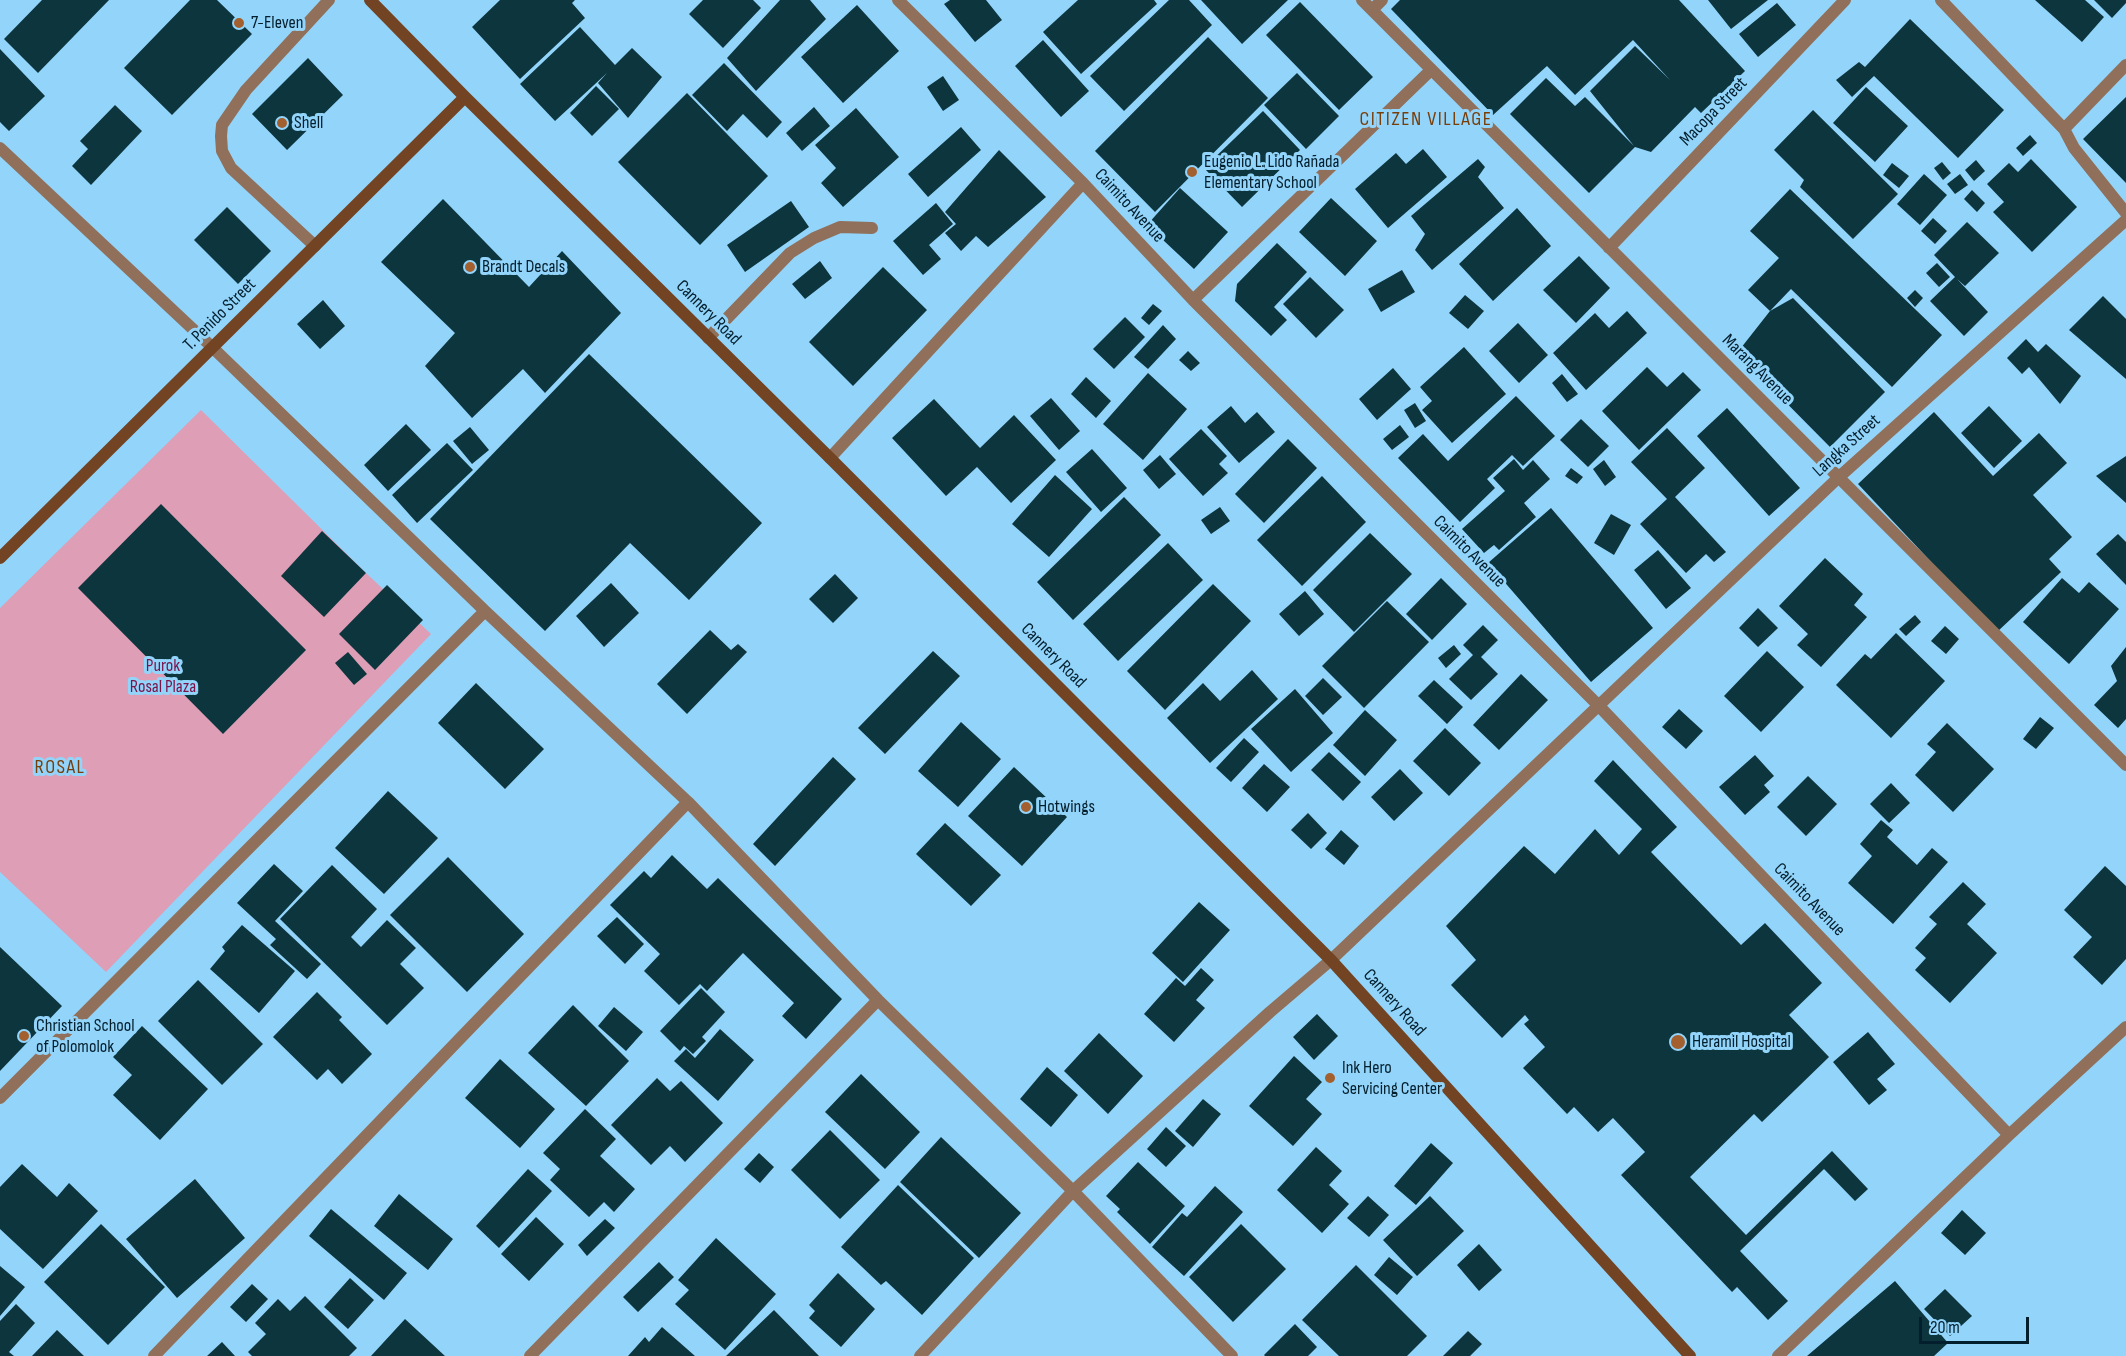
<!DOCTYPE html>
<html>
<head>
<meta charset="utf-8">
<style>
	body { margin:0 }
	#map { position:relative; width:2126px; height:1356px; overflow:hidden; background:#93d4fa; font-family:"Sofia Sans Condensed",sans-serif }
	canvas { display:block }
	.scale { position:absolute; left:1919px; top:1317px; width:110px; height:27px; box-sizing:border-box; border:3px solid #031e2c; border-top:0; padding-left:8px; font-size:18px; line-height:21px; white-space:nowrap; color:#031e2c; -webkit-text-stroke:4px #93d4fa; paint-order:stroke }
</style>
</head>
<body>
<div id="map">
<canvas width="2126" height="1356"></canvas>
<div class="scale">20 m</div>
</div>
<script>
const g = document.querySelector('canvas').getContext('2d');
g.lineJoin = 'round';
function paint(path, color) { g.fillStyle = color; g.fill(path, 'evenodd'); }
const shape = rows => new Path2D(rows.map(r => 'M' + r).join(''));
function strokePath(path, color, width, dash) { g.strokeStyle = color; g.lineWidth = width; g.lineCap = dash ? 'butt' : 'round'; g.setLineDash(dash || []); g.stroke(path); }
function label(font, color, halo, rows, align = 'center') {
  g.font = font + ' "Sofia Sans Condensed",sans-serif'; g.lineWidth = 6; g.setLineDash([]); g.textBaseline = 'middle'; g.strokeStyle = halo; g.fillStyle = color; for (const [text, x, y, turn = 0] of rows) {
    g.save(); g.translate(x, y); g.rotate((+turn || 0) * Math.PI / 180); g.textAlign = isNaN(turn) ? turn : align; if (halo) g.strokeText(text, 0, 0); g.fillText(text, 0, 0); g.restore();
  }
}
paint(shape([
	[201,410,366,573,431,634,106,972,0,872,0,608]
]), '#de9eb5');
paint(shape([
	[42,0,109,0,38,73,4,39],
	[190,0,217,0,252,34,172,115,124,68],
	[500,0,575,0,572,3,585,18,520,79,472,27],
	[703,0,753,0,761,8,723,48,689,14],
	[780,0,810,0,826,19,756,91,727,58],
	[950,0,986,0,1002,20,975,42,944,4],
	[1078,0,1154,0,1157,4,1081,74,1043,32],
	[1169,0,1189,0,1212,25,1124,111,1090,76],
	[1201,0,1288,0,1242,44],
	[1400,0,1679,0,1745,71,1701,113,1695,107,1651,152,1635,147,1589,193,1510,114,1546,78,1575,106,1585,97,1634,146,1590,91,1635,46,1670,80,1633,40,1575,95,1547,66,1493,115,1391,9],
	[1708,0,1768,0,1731,29],
	[2035,0,2085,0,2104,17,2082,42],
	[2094,0,2126,0,2126,3,2112,18],
	[1300,2,1373,77,1339,110,1266,35],
	[1777,3,1796,25,1758,57,1739,34],
	[857,5,899,51,843,103,801,57],
	[1910,19,2004,110,1958,158,1874,76,1852,97,1836,80,1859,62,1865,67],
	[580,27,615,65,632,48,662,77,628,118,598,83,607,73,555,121,520,84],
	[1208,37,1268,98,1155,212,1095,151],
	[1043,40,1089,91,1061,117,1015,66],
	[0,49,45,96,9,131,0,122],
	[308,58,343,95,287,150,252,114],
	[724,63,782,122,767,138,743,114,727,131,692,95],
	[1297,73,1339,116,1306,149,1264,105],
	[943,76,959,100,943,111,927,87],
	[596,86,619,109,592,136,570,113],
	[1866,87,1908,126,1875,162,1833,123],
	[687,93,768,176,700,245,618,162],
	[2126,97,2126,183,2083,139],
	[115,105,142,131,91,185,72,166,88,149,80,141],
	[814,107,830,126,802,151,786,133],
	[856,108,899,157,843,207,821,183,836,168,815,145],
	[1813,110,1898,194,1853,239,1800,187,1804,180,1774,150],
	[1263,111,1300,150,1242,207,1204,168],
	[961,127,981,150,928,197,908,174],
	[2030,135,2037,143,2023,156,2016,148],
	[1423,149,1447,177,1388,228,1355,189,1396,153,1406,164],
	[999,150,1046,197,988,247,976,236,961,251,945,233,956,224,945,212],
	[1478,159,1485,167,1478,177,1504,208,1432,270,1415,250,1425,234,1411,216],
	[2031,159,2077,207,2032,252,1993,212,2004,202,1987,184,2009,163,2018,172],
	[1976,160,1985,171,1974,181,1965,170],
	[1942,162,1951,173,1943,180,1934,168],
	[1892,163,1909,176,1899,188,1883,175],
	[1924,174,1947,195,1920,225,1897,204],
	[1960,174,1968,185,1955,194,1947,184],
	[1180,188,1228,232,1194,269,1147,225],
	[1790,189,1942,335,1892,387,1791,289,1770,311,1748,290,1779,258,1750,231],
	[1972,190,1985,203,1977,212,1964,199],
	[1331,198,1377,241,1345,276,1299,232],
	[443,199,529,287,562,251,621,313,545,393,523,369,472,418,425,366,455,333,381,262],
	[791,201,809,227,745,272,727,245],
	[936,203,953,224,929,245,941,259,923,275,893,241],
	[227,207,271,251,238,284,194,240],
	[1517,208,1551,246,1493,301,1459,264],
	[1933,218,1947,231,1935,244,1921,231],
	[1967,222,1999,253,1965,286,1957,279,1988,312,1964,336,1930,301,1955,277,1934,255],
	[1277,243,1307,272,1274,307,1287,320,1271,336,1235,301,1237,284],
	[1579,256,1610,288,1576,323,1543,290],
	[820,261,832,278,805,299,792,284],
	[1937,263,1950,277,1939,287,1926,273],
	[883,267,927,310,853,386,809,342],
	[1402,270,1415,292,1381,312,1368,289],
	[1310,277,1344,310,1316,338,1283,304],
	[1915,290,1923,298,1915,307,1907,298],
	[1465,295,1484,311,1468,329,1449,313],
	[2103,296,2126,319,2126,379,2069,330],
	[1793,298,1885,392,1830,447,1737,353,1770,311],
	[323,300,345,326,320,349,297,324],
	[1153,304,1162,311,1149,325,1141,318],
	[1627,311,1647,333,1586,390,1553,353,1595,313,1609,328],
	[1125,317,1145,337,1114,369,1093,349],
	[1518,323,1548,355,1519,383,1489,351],
	[1163,325,1176,339,1148,369,1134,357],
	[2026,339,2038,352,2046,344,2081,376,2060,404,2029,367,2022,374,2007,358],
	[1464,347,1506,394,1452,443,1422,410,1432,401,1420,387],
	[1188,351,1200,363,1191,371,1179,360],
	[589,354,762,523,689,600,630,543,545,631,430,519],
	[1647,367,1667,387,1683,372,1701,390,1639,450,1602,411],
	[1393,368,1411,389,1377,420,1359,399],
	[1148,373,1187,409,1143,460,1103,424],
	[1562,374,1578,394,1567,402,1552,383],
	[1086,377,1111,401,1096,418,1071,394],
	[1516,396,1555,436,1523,466,1512,455,1487,479,1495,488,1460,522,1398,458,1423,434,1448,461],
	[1051,398,1080,431,1059,450,1030,416],
	[934,399,980,448,1014,415,1056,460,1011,503,977,467,946,496,892,438],
	[1415,403,1426,421,1415,428,1404,410],
	[1231,406,1245,423,1257,412,1275,432,1239,463,1207,427],
	[1989,406,2022,441,1994,468,1961,433],
	[1727,408,1800,488,1769,516,1697,436],
	[1934,412,1993,476,2039,433,2067,463,2033,495,2072,537,2049,559,2061,572,1997,632,1858,484],
	[1581,419,1609,446,1588,467,1560,440],
	[406,424,431,450,388,491,364,465],
	[1400,425,1409,437,1392,450,1383,439],
	[470,427,489,450,472,464,453,441],
	[1667,428,1705,468,1675,497,1726,552,1714,562,1706,554,1686,573,1640,524,1667,499,1631,462],
	[1201,429,1227,456,1219,464,1228,473,1203,496,1169,459],
	[1288,439,1317,468,1264,523,1235,494],
	[447,443,473,470,417,523,392,495],
	[1092,449,1127,488,1101,512,1066,472],
	[1160,455,1176,474,1159,489,1143,470],
	[2126,456,2126,503,2096,476],
	[1514,459,1523,470,1533,460,1550,479,1524,503,1536,517,1499,550,1494,545,1484,553,1462,529,1505,491,1493,478],
	[1604,460,1616,477,1605,486,1593,469],
	[1571,468,1583,477,1577,484,1565,476],
	[1055,475,1092,509,1049,557,1012,524],
	[1322,476,1366,522,1302,586,1257,540],
	[1124,497,1161,535,1073,620,1037,582],
	[161,504,306,650,223,734,78,588],
	[1220,507,1230,521,1211,534,1201,520],
	[1551,508,1653,628,1591,682,1488,563],
	[1611,514,1631,525,1614,555,1594,543],
	[322,531,366,573,324,617,281,576],
	[1370,533,1412,574,1354,632,1313,590],
	[2118,534,2126,542,2126,585,2096,554],
	[1168,543,1203,580,1118,661,1083,624],
	[1658,550,1691,588,1666,609,1634,570],
	[1825,558,1863,594,1854,605,1867,617,1821,667,1797,645,1808,634,1779,606],
	[835,574,858,598,833,623,809,599],
	[1441,578,1467,604,1432,640,1406,614],
	[2062,578,2079,593,2089,582,2119,609,2069,664,2023,622],
	[611,583,639,613,604,647,576,616],
	[1213,584,1251,621,1165,710,1127,671],
	[387,585,423,620,375,670,339,634],
	[1305,591,1324,614,1299,636,1279,614],
	[1387,601,1429,642,1364,708,1322,666],
	[1758,608,1778,628,1758,647,1739,628],
	[1915,615,1921,622,1906,636,1899,629],
	[1483,625,1498,640,1481,657,1498,674,1471,700,1449,679,1473,655,1463,645],
	[1945,626,1959,639,1946,654,1931,641],
	[710,630,731,650,738,644,747,652,687,714,657,684],
	[1896,633,1945,681,1891,738,1836,685,1865,654,1871,659],
	[1454,645,1461,654,1446,668,1438,658],
	[2126,647,2126,719,2118,728,2094,705,2117,681,2111,666],
	[933,651,960,676,885,754,858,728],
	[1767,651,1804,687,1761,732,1724,696],
	[348,652,367,674,354,685,335,663],
	[1252,670,1278,699,1210,763,1167,718,1203,683,1220,701],
	[1521,674,1548,700,1499,750,1473,725],
	[1323,678,1342,697,1323,715,1305,696],
	[1434,680,1463,707,1447,724,1418,696],
	[476,683,544,749,505,789,438,723],
	[1295,689,1333,733,1291,772,1251,729],
	[1679,709,1703,731,1686,749,1662,727],
	[1365,710,1397,740,1365,776,1333,745],
	[2040,717,2054,728,2036,749,2023,739],
	[961,722,1001,759,958,807,918,771],
	[1947,723,1994,769,1953,812,1915,775,1936,752,1927,744],
	[1445,728,1481,763,1449,796,1413,761],
	[1244,738,1259,752,1231,782,1216,768],
	[1329,752,1361,782,1343,801,1311,770],
	[1755,755,1774,776,1764,785,1770,792,1745,815,1719,787],
	[833,757,856,779,775,866,753,844],
	[1613,760,1677,827,1651,852,1741,945,1765,923,1822,983,1789,1015,1829,1057,1762,1122,1754,1114,1690,1177,1746,1235,1832,1151,1868,1189,1855,1201,1824,1169,1740,1251,1788,1301,1768,1320,1737,1287,1732,1292,1621,1175,1645,1152,1613,1118,1598,1132,1574,1107,1567,1114,1523,1068,1545,1047,1524,1024,1529,1020,1525,1015,1502,1038,1451,985,1476,960,1446,926,1524,846,1555,874,1595,829,1619,855,1642,829,1594,781],
	[1264,764,1290,787,1267,812,1242,788],
	[1014,767,1067,817,1022,866,968,816],
	[1400,769,1423,793,1394,821,1371,797],
	[1808,776,1837,804,1806,836,1777,807],
	[1891,783,1910,803,1889,823,1870,804],
	[388,791,438,838,384,894,335,848],
	[1308,813,1327,833,1311,849,1291,830],
	[1881,820,1893,830,1887,837,1917,865,1932,848,1948,862,1893,924,1848,883,1872,856,1860,844],
	[945,823,1001,875,971,906,916,854],
	[1341,830,1359,846,1344,865,1325,849],
	[672,855,707,889,718,878,842,999,806,1039,782,1016,794,1003,743,953,707,991,700,984,679,1005,644,971,660,954,610,905,644,871,651,878],
	[448,857,524,934,467,992,390,915],
	[274,864,303,891,275,921,321,964,307,979,270,945,276,939,237,903],
	[332,865,377,909,351,937,361,947,387,920,416,948,400,964,424,988,387,1025,280,919],
	[2105,866,2126,886,2126,959,2102,985,2073,957,2092,937,2064,910],
	[1963,882,1986,904,1967,924,1997,953,1950,1003,1915,970,1926,958,1915,948,1937,924,1929,917],
	[1199,902,1230,930,1183,982,1152,953],
	[617,917,644,944,625,964,597,936],
	[242,925,295,971,259,1013,210,969,225,951,222,947],
	[0,947,62,1006,0,1071],
	[1201,968,1214,980,1196,1000,1205,1008,1174,1042,1144,1014,1176,978,1185,986],
	[198,980,263,1044,222,1085,158,1021],
	[701,988,725,1012,702,1037,706,1041,693,1054,684,1046,680,1051,660,1031],
	[317,992,342,1017,339,1020,372,1054,342,1084,328,1069,317,1080,273,1037],
	[573,1005,629,1061,586,1106,528,1053],
	[614,1007,643,1032,626,1051,598,1026],
	[1317,1014,1338,1036,1314,1060,1293,1037],
	[142,1026,208,1089,160,1140,113,1095,132,1075,113,1057],
	[720,1029,754,1060,718,1101,674,1061,686,1049,695,1058],
	[1868,1032,1895,1064,1877,1079,1887,1090,1869,1105,1833,1062],
	[1099,1033,1143,1076,1108,1114,1064,1071],
	[1294,1056,1322,1082,1306,1099,1322,1114,1293,1146,1249,1106],
	[500,1059,555,1109,520,1148,465,1098],
	[1047,1067,1078,1095,1051,1127,1020,1099],
	[861,1074,920,1132,885,1169,825,1112],
	[657,1078,670,1091,681,1081,723,1123,685,1162,670,1146,651,1165,611,1125],
	[1203,1099,1221,1114,1193,1147,1175,1131],
	[585,1109,616,1139,600,1156,635,1189,614,1212,604,1202,589,1217,550,1180,560,1169,543,1153],
	[1166,1127,1186,1146,1166,1167,1147,1149],
	[830,1130,880,1180,840,1219,791,1170],
	[941,1137,1021,1213,979,1258,900,1182],
	[1431,1143,1453,1163,1416,1205,1394,1186],
	[1316,1147,1342,1171,1329,1185,1349,1204,1322,1233,1277,1190],
	[759,1153,774,1167,760,1183,744,1169],
	[1138,1162,1185,1206,1150,1244,1117,1212,1120,1209,1106,1196],
	[22,1164,57,1197,69,1183,98,1211,43,1269,0,1229,0,1187],
	[528,1169,552,1191,499,1248,476,1226],
	[195,1179,245,1238,177,1298,126,1239],
	[898,1185,974,1258,922,1315,886,1281,881,1285,841,1247],
	[1215,1186,1243,1212,1184,1276,1152,1247,1182,1213,1187,1217],
	[399,1194,453,1239,428,1270,374,1226],
	[1368,1196,1389,1215,1369,1237,1347,1218],
	[1430,1196,1464,1231,1417,1276,1383,1240],
	[331,1209,407,1273,384,1300,309,1236],
	[1962,1210,1986,1233,1965,1255,1941,1233],
	[536,1217,564,1244,529,1281,501,1254],
	[605,1219,615,1228,587,1256,578,1245],
	[101,1224,165,1287,108,1345,44,1282],
	[1241,1224,1286,1269,1233,1322,1189,1277],
	[716,1238,776,1294,725,1350,675,1304,689,1290,678,1280],
	[1479,1244,1502,1270,1479,1291,1457,1265],
	[1389,1257,1413,1277,1397,1295,1374,1275],
	[659,1262,674,1277,638,1312,623,1297],
	[1356,1265,1427,1336,1407,1356,1339,1356,1302,1320],
	[0,1266,25,1287,0,1316],
	[838,1273,875,1309,841,1347,809,1318,815,1311,809,1305],
	[350,1278,374,1300,348,1329,324,1307],
	[1895,1281,1948,1343,1934,1356,1807,1356],
	[252,1284,268,1299,246,1322,230,1307],
	[1945,1289,1972,1316,1950,1336,1924,1309],
	[305,1296,357,1348,349,1356,252,1356,248,1352,266,1334,255,1323,278,1299,290,1311],
	[16,1304,35,1323,9,1352,14,1356,0,1356,0,1321],
	[774,1310,819,1356,726,1356],
	[405,1319,445,1356,371,1356],
	[1295,1324,1317,1347,1308,1356,1265,1356,1264,1355],
	[662,1327,695,1356,628,1356,645,1337,649,1342],
	[57,1330,84,1356,32,1356],
	[1468,1331,1482,1344,1470,1356,1443,1356],
	[222,1342,235,1356,207,1356]
]), '#0d353e');
strokePath(shape([
	[315,246,231,168,222,151,221,136,222,125,246,90,329,0],
	[708,338,790,253,814,238,840,227,872,228]
]), '#90705a', 12);
strokePath(shape([
	[898,0,1083,183,1193,300,1599,706,2009,1135],
	[1362,0,2126,765],
	[1941,0,2064,129],
	[1372,10,1382,0],
	[2126,65,2064,129,2074,148,2126,213],
	[0,148,213,348,485,611,688,802,878,1000,1073,1191,1232,1356],
	[1609,248,1845,0],
	[1193,300,1431,70],
	[830,458,1083,183],
	[0,1098,485,611],
	[154,1356,688,802],
	[530,1356,878,1000],
	[920,1356,1073,1191,1270,1012,1331,960,1839,477,2126,220],
	[1778,1356,2009,1135,2126,1027]
]), '#90705a', 12);
strokePath(shape([
	[370,0,465,97,830,458,1331,960,1690,1356],
	[0,558,465,97]
]), '#724423', 12);
for (const [x, y, r, color] of [
	[239,23,6,"#a3602e"],
	[282,123,6,"#a3602e"],
	[1192,172,6,"#a3602e"],
	[470,267,6,"#a3602e"],
	[1026,807,6,"#a3602e"],
	[24,1036,6,"#a3602e"],
	[1678,1042,8,"#a3602e"],
	[1330,1078,6,"#a3602e"]
]) { const dot = new Path2D(); dot.arc(x, y, r, 0, 2 * Math.PI); g.fillStyle = color; g.fill(dot); strokePath(dot, '#93d4fa', 2); }
label('18px', '#031e2c', '#93d4fa', [
	["7-Eleven",251,23],
	["Shell",294,123],
	["Eugenio L. Lido Rañada",1204,162],
	["Elementary School",1204,183],
	["Brandt Decals",482,267],
	["Hotwings",1038,807],
	["Christian School",36,1026],
	["of Polomolok",36,1047],
	["Heramil Hospital",1692,1042],
	["Ink Hero",1342,1068],
	["Servicing Center",1342,1089]
], 'left');
label('18px', '#031e2c', '#93d4fa', [
	["Macopa Street",1714,112,-46],
	["Caimito Avenue",1129,206,47],
	["Cannery Road",708,313,45],
	["T. Penido Street",220,315,-45],
	["Marang Avenue",1757,370,45],
	["Langka Street",1847,446,-42],
	["Caimito Avenue",1469,552,45],
	["Cannery Road",1053,656,45],
	["Caimito Avenue",1809,900,46],
	["Cannery Road",1394,1003,48]
]);
label('18px', '#7c1349', '#93d4fa', [
	["Purok",163,666],
	["Rosal Plaza",163,687]
]);
g.letterSpacing = '1.5px';
label('20px', '#783e09', '#93d4fa', [
	["CITIZEN VILLAGE",1426,120],
	["ROSAL",60,768]
]);
g.letterSpacing = '0px';
</script>
</body>
</html>
